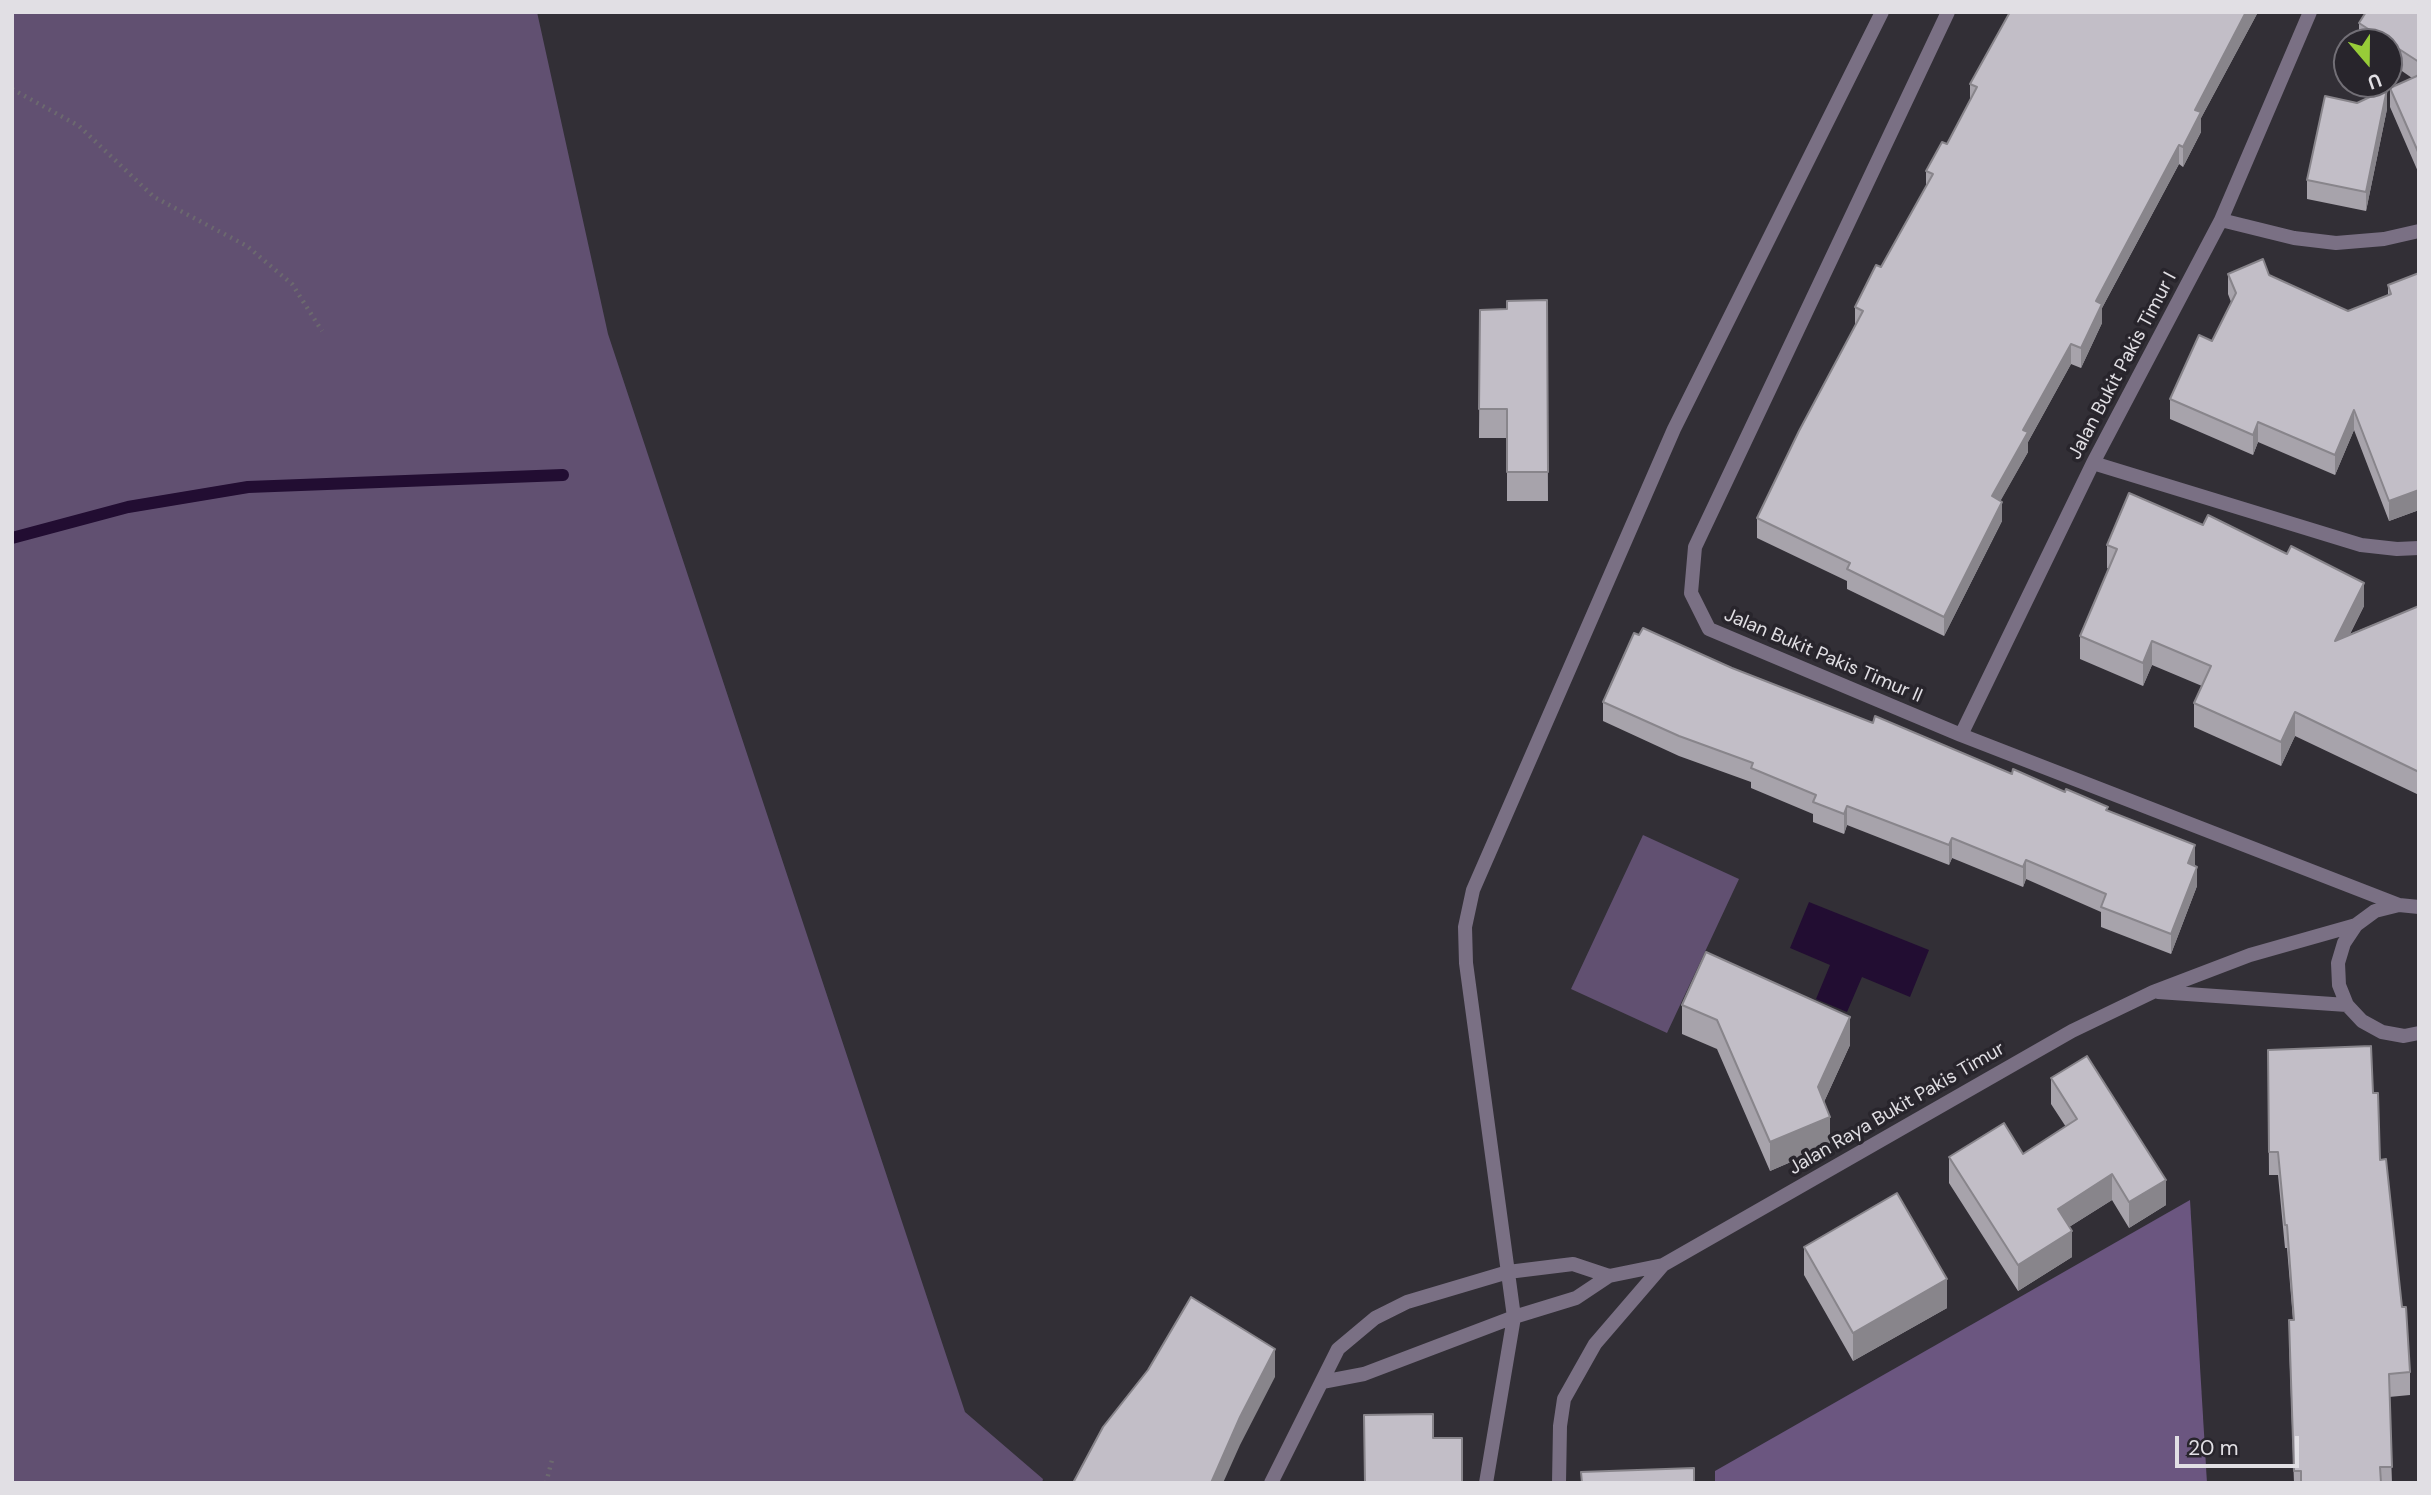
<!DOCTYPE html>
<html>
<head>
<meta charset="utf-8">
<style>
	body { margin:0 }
	#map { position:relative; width:2431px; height:1495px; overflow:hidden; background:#322f36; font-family:"DM Sans",sans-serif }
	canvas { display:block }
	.frame { position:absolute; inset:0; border:14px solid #e1dfe4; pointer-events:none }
	.north { position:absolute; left:2333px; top:28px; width:70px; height:70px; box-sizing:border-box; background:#28252c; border:2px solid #726f76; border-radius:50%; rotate:160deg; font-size:19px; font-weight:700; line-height:28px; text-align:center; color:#e1dfe4 }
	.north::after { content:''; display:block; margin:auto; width:24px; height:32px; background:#97cc38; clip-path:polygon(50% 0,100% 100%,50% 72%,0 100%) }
	.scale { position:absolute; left:2175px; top:1436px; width:124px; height:32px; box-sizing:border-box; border:4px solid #e1dfe4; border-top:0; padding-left:9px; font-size:21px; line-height:24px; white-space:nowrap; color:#e1dfe4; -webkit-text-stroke:5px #28252c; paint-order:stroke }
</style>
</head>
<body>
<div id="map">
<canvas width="2431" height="1495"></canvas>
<div class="frame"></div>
<div class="north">U</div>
<div class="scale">20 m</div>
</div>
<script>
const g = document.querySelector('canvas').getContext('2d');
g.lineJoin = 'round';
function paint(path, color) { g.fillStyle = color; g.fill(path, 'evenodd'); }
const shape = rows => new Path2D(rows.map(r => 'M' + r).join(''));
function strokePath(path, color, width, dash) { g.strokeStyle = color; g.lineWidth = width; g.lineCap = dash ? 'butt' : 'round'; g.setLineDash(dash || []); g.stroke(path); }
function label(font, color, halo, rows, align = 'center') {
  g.font = font + ' "DM Sans",sans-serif'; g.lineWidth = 7; g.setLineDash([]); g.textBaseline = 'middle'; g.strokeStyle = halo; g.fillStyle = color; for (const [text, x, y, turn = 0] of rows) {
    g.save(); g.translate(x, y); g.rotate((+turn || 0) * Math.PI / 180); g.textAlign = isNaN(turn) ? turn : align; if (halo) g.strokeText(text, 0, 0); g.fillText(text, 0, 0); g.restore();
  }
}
paint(shape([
	[12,12,537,12,608,334,965,1412,1043,1479,1042,1483,12,1483],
	[1643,835,1739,879,1667,1033,1571,989]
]), '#615071');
paint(shape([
	[2190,1200,2207,1483,1715,1483,1715,1471]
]), '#6b5680');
paint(shape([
	[1809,902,1929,950,1910,997,1862,977,1847,1012,1816,999,1830,965,1790,948]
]), '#220d32');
strokePath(shape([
	[12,538,128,507,248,487,563,475]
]), '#220d32', 12);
strokePath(shape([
	[12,89,79,126,154,197,247,246,292,284,322,331],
	[546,1483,552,1460]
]), '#6c696f', 4.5, [2, 5]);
strokePath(shape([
	[1948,12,1695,547,1691,593,1709,629,1961,735,2399,905],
	[2221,220,2294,238,2336,243,2384,239,2419,231],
	[2093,463,2361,545,2397,549,2419,548],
	[1961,735,2093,463,2221,220,2310,12],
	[2419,907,2399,905,2375,911,2356,925,2344,943,2338,963,2339,985,2347,1005,2362,1021,2382,1032,2404,1036,2419,1033],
	[2158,992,2347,1005],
	[1322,1382,1364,1374,1514,1317,1576,1298,1609,1276,1663,1265,2072,1031,2153,992,2250,955,2356,925],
	[1271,1483,1338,1349,1375,1318,1407,1302,1508,1272,1573,1264,1609,1276],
	[1486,1483,1514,1317,1466,963,1465,927,1473,890,1674,429,1882,12],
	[1559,1483,1560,1426,1564,1399,1595,1344,1663,1265]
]), '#7a7084', 14);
paint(shape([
	[2010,12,2258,12,2201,118,2201,132,2183,167,2179,164,2102,308,2102,323,2081,368,2071,364,2028,442,2028,452,2000,501,2002,521,1944,636,1847,589,1847,581,1757,538,1757,518,1855,326,1855,307,1881,267,1926,187,1926,171,1947,144,1970,100,1970,84],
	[2419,12,2419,174,2390,107,2390,88,2412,78,2389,62,2389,42,2359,42,2359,23],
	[2357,103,2387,109,2366,211,2307,199,2307,180],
	[2419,273,2419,510,2389,521,2354,430,2335,475,2258,442,2253,455,2170,419,2170,399,2212,341,2231,302,2228,294,2228,274,2269,275,2348,311,2388,296,2388,285],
	[1547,300,1548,501,1507,501,1507,438,1479,438,1480,310,1507,309],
	[2107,545,2364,606,2350,634,2419,606,2419,795,2295,736,2281,766,2194,727,2194,703,2202,686,2152,665,2143,686,2080,659,2080,636,2109,569,2107,568],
	[1732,668,1873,723,2012,774,2108,811,2195,864,2197,886,2171,954,2101,927,2101,912,2026,879,2023,887,1952,858,1949,865,1847,825,1844,834,1813,822,1813,814,1751,788,1751,782,1679,756,1603,721,1603,702],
	[1682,1005,1850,1045,1824,1102,1830,1145,1770,1171,1717,1049,1682,1034],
	[2268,1050,2373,1093,2380,1160,2410,1372,2410,1395,2389,1397,2392,1483,2294,1483,2289,1343,2289,1320,2293,1320,2287,1248,2285,1248,2278,1175,2269,1175],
	[2051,1078,2166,1205,2129,1228,2112,1200,2069,1227,2072,1257,2018,1291,1949,1183,1949,1157,2023,1154,2066,1127,2051,1104],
	[1804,1247,1947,1308,1853,1361,1804,1275]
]), '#a7a3ab');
paint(shape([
	[2246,12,2258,12,2201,118,2201,132,2183,167,2183,147,2195,110],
	[2387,89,2387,109,2366,211,2366,192],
	[2179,145,2179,164,2102,308,2102,323,2081,368,2081,348,2096,301],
	[2071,344,2071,364,2028,442,2028,452,1992,516,1992,496,2023,430],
	[2354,410,2354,430,2335,475,2335,455],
	[2258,422,2258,442,2253,455,2253,435],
	[2419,490,2419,510,2389,521,2389,501],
	[2002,502,2002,521,1944,636,1944,617],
	[2364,583,2364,606,2335,664,2335,641],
	[2152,641,2152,665,2143,686,2143,663],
	[2295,712,2295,736,2281,766,2281,742],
	[1847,806,1847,825,1844,834,1844,814],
	[1952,838,1952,858,1949,865,1949,845],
	[2195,845,2195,864,2188,883,2188,863],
	[2026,860,2026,879,2023,887,2023,867],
	[2197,867,2197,886,2171,954,2171,934],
	[1850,1017,1850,1045,1818,1115,1818,1087],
	[1830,1117,1830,1145,1770,1171,1770,1142],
	[2112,1174,2112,1200,2058,1234,2058,1209],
	[2166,1180,2166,1205,2129,1228,2129,1202],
	[2072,1231,2072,1257,2018,1291,2018,1265],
	[1947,1279,1947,1308,1853,1361,1853,1333],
	[1275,1349,1275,1377,1240,1445,1223,1483,1211,1483,1240,1417]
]), '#88858b');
const building = shape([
	[2010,12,2246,12,2195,110,2201,112,2183,147,2179,145,2096,301,2102,304,2081,348,2071,344,2023,430,2028,432,1992,496,2002,502,1944,617,1847,569,1850,563,1757,518,1799,431,1863,311,1855,307,1876,265,1881,267,1933,174,1926,171,1942,142,1947,144,1977,87,1970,84,2010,12],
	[2366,12,2419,12,2419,62,2359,23,2366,12],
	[2419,75,2419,154,2390,88,2419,75],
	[2387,89,2366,192,2307,180,2325,96,2357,103,2387,89],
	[2263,259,2269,275,2348,311,2391,294,2388,285,2419,273,2419,490,2389,501,2354,410,2335,455,2258,422,2253,435,2170,399,2199,335,2212,341,2236,293,2228,274,2263,259],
	[1547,300,1548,472,1507,472,1507,409,1479,409,1480,310,1507,309,1507,301,1547,300],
	[2129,493,2203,525,2208,515,2287,554,2291,546,2364,583,2335,641,2419,606,2419,772,2295,712,2281,742,2194,703,2211,666,2152,641,2143,663,2080,636,2117,549,2107,545,2129,493],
	[1643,628,1732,668,1873,723,1875,716,2012,774,2013,769,2065,792,2066,789,2108,807,2106,810,2195,845,2188,863,2197,867,2171,934,2101,907,2106,894,2026,860,2023,867,1952,838,1949,845,1847,806,1844,814,1813,802,1816,795,1751,768,1753,763,1679,736,1603,702,1634,633,1639,635,1643,628],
	[1706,952,1850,1017,1818,1087,1830,1117,1770,1142,1717,1020,1682,1005,1706,952],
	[2371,1046,2373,1093,2378,1093,2380,1160,2386,1159,2402,1307,2406,1307,2410,1372,2389,1374,2392,1467,2380,1467,2381,1483,2301,1483,2301,1471,2294,1471,2289,1320,2294,1320,2287,1225,2285,1225,2278,1152,2269,1152,2268,1050,2371,1046],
	[2087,1056,2166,1180,2129,1202,2112,1174,2058,1209,2072,1231,2018,1265,1949,1157,2004,1123,2023,1154,2077,1119,2051,1078,2087,1056],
	[1897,1193,1947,1279,1853,1333,1804,1247,1897,1193],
	[1191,1297,1275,1349,1240,1417,1211,1483,1073,1483,1103,1427,1148,1370,1191,1297],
	[1433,1414,1433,1438,1462,1438,1462,1483,1365,1483,1364,1415,1433,1414],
	[1694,1468,1694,1483,1582,1483,1581,1472,1694,1468]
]);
paint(building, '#c2bec7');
strokePath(building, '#88858b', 2);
label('19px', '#e1dfe4', '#28252c', [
	["Jalan Bukit Pakis Timur I",2123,366,-62],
	["Jalan Bukit Pakis Timur II",1823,656,23],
	["Jalan Raya Bukit Pakis Timur",1897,1109,-30]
]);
</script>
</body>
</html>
